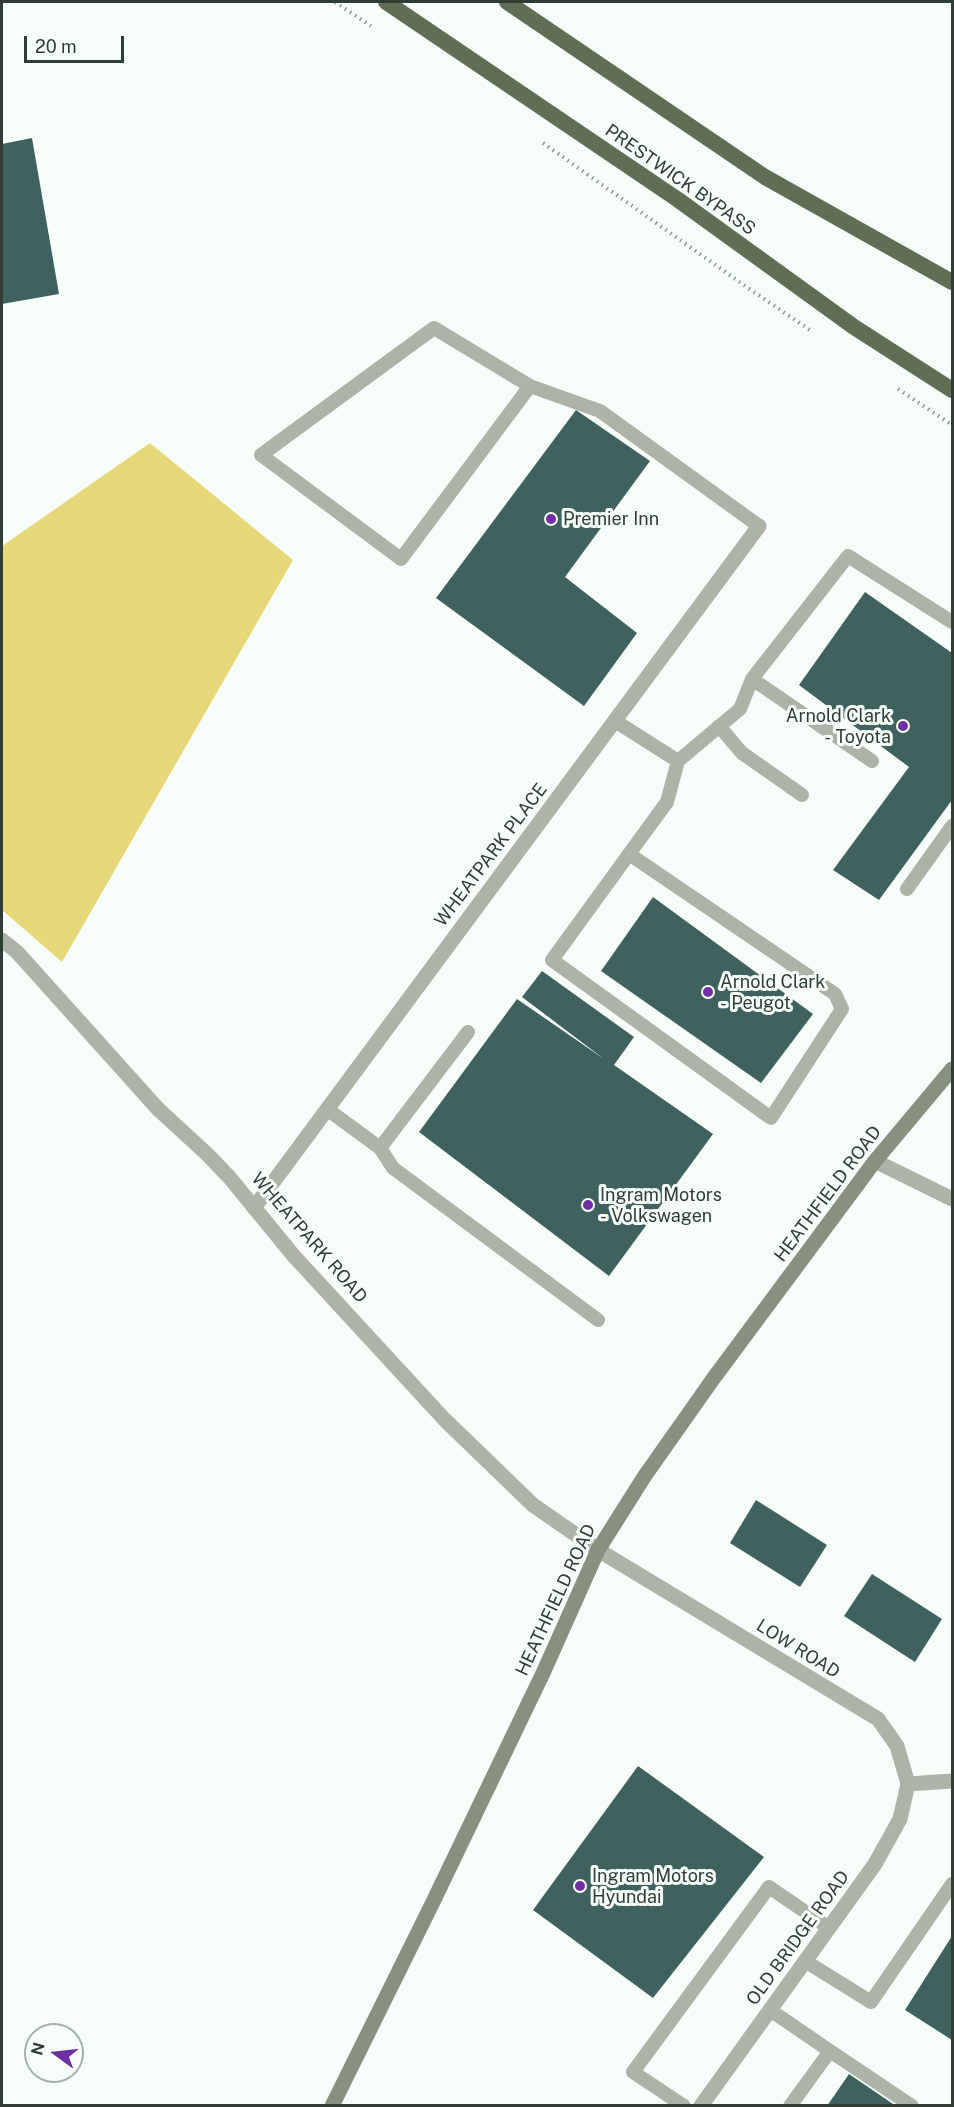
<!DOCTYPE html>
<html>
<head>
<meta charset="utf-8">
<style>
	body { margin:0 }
	#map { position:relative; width:954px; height:2107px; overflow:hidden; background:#f7fefa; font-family:"Public Sans",sans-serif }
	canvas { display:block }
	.frame { position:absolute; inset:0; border:3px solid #303d35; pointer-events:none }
	.north { position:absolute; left:24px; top:2023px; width:60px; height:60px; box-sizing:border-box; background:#f7fefa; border:2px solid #a7b1ab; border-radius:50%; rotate:285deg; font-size:16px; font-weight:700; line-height:24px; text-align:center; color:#303d35 }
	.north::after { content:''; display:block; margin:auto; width:21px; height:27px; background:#702fa4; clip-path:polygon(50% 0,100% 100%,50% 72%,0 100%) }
	.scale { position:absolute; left:24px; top:36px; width:100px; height:27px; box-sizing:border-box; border:3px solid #303d35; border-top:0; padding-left:8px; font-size:18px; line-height:21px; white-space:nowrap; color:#303d35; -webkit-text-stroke:4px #f7fefa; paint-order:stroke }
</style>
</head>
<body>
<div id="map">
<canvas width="954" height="2107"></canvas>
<div class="frame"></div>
<div class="north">N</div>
<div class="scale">20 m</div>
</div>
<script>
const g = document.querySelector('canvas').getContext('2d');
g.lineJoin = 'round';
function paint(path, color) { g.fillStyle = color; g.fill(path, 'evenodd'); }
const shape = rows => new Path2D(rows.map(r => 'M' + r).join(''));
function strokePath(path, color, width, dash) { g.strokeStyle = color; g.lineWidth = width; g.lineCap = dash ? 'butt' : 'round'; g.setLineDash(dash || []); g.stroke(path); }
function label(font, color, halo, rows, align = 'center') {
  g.font = font + ' "Public Sans",sans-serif'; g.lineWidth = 6; g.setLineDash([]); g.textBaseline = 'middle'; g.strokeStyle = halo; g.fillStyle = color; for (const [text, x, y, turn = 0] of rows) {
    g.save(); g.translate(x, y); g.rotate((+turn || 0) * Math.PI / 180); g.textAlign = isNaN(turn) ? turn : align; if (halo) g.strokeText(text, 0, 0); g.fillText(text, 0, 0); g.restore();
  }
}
paint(shape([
	[150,443,293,560,62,962,2,910,2,546]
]), '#e6d77a');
paint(shape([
	[32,138,59,294,2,304,2,144],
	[576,410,650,461,565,577,637,633,584,706,436,598],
	[865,592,952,653,952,800,879,900,833,870,909,767,799,685],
	[653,897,813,1014,761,1083,601,971],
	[542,971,634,1037,614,1065,713,1134,609,1276,419,1132,517,999,604,1059,522,997],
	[756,1500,827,1545,800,1587,730,1543],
	[872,1574,942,1619,915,1662,844,1616],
	[638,1766,764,1857,653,1998,533,1910],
	[952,1936,952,2040,905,2010],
	[849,2074,896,2106,827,2106]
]), '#3f625f');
strokePath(shape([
	[335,2,371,26],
	[543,143,748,288,810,330],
	[898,389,952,425]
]), '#8d9791', 4, [1.5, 4.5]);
strokePath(shape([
	[530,386,401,559,261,455,434,328,530,386,600,411,759,526],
	[752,679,872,761],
	[615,721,678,761,740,709,752,679,848,556,952,622],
	[719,726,742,753,802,795],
	[629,854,835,994,842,1009,771,1118,552,960,629,854,667,802,678,761],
	[907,889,952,826],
	[468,1032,380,1148,393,1168,598,1320],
	[327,1109,380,1148],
	[805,1961,871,2002,952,1884],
	[770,2010,830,2051,790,2106],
	[830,2051,912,2106],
	[684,2106,633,2072,769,1887,829,1928]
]), '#adb4a7', 14);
strokePath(shape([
	[2,940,17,952,158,1109,207,1154,230,1178,293,1255,444,1419,533,1505,598,1550,878,1719,897,1746,908,1784,900,1819,875,1864,701,2106],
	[875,1161,952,1199],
	[254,1208,759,526],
	[908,1784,952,1781]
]), '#adb4a7', 15);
strokePath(shape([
	[332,2106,433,1902,544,1671,598,1550,644,1477,713,1379,875,1161,952,1069]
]), '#88917f', 15);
strokePath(shape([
	[386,2,677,199,854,327,952,390],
	[507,2,765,177,952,282]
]), '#626d56', 16);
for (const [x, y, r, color] of [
	[551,519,6,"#702fa4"],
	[903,726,6,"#702fa4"],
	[708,992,6,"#702fa4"],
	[588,1205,6,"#702fa4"],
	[580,1886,6,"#702fa4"]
]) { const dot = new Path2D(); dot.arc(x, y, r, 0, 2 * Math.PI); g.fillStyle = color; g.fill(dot); strokePath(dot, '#f7fefa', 2); }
label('18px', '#303d35', '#f7fefa', [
	["PRESTWICK BYPASS",680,180,35],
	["WHEATPARK PLACE",491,855,-53],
	["HEATHFIELD ROAD",828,1194,-53],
	["WHEATPARK ROAD",309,1238,49],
	["HEATHFIELD ROAD",556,1600,-65],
	["LOW ROAD",798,1649,32],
	["OLD BRIDGE ROAD",798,1938,-54]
]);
label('18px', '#303d35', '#f7fefa', [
	["Premier Inn",563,519],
	["Arnold Clark",891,716,"right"],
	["- Toyota",891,737,"right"],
	["Arnold Clark",720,982],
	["- Peugot",720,1003],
	["Ingram Motors",600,1195],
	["- Volkswagen",600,1216],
	["Ingram Motors",592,1876],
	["Hyundai",592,1897]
], 'left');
</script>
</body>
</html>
